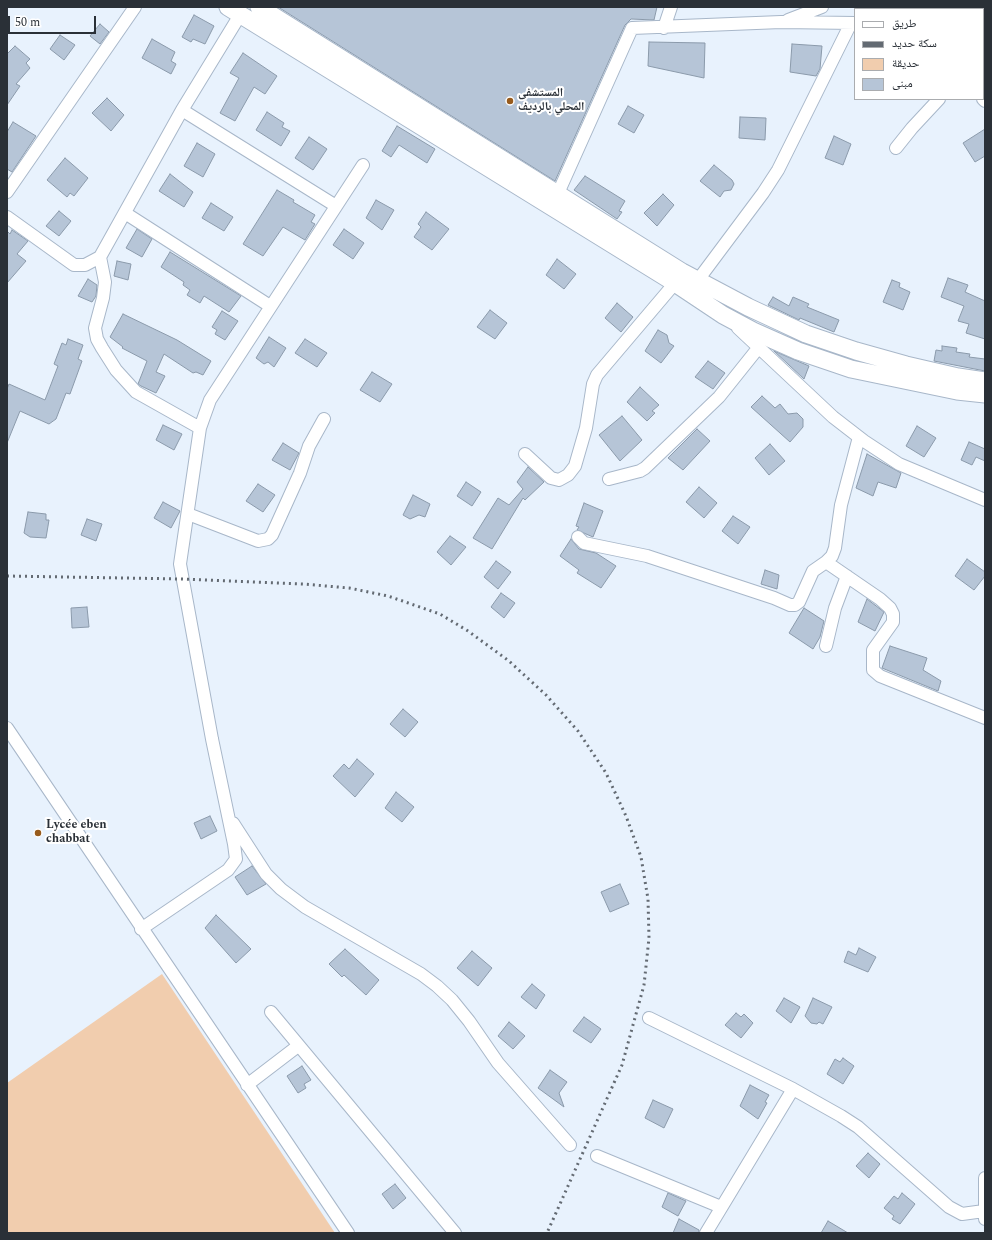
<!DOCTYPE html>
<html>
<head>
<meta charset="utf-8">
<style>
	body { margin:0 }
	#map { position:relative; width:992px; height:1240px; overflow:hidden; background:#e8f2fd; font-family:Spectral,"Noto Naskh Arabic",serif }
	canvas { display:block }
	.frame { position:absolute; inset:0; border:8px solid #2a3037; pointer-events:none }
	.legend { position:absolute; left:854px; top:8px; width:130px; height:92px; box-sizing:border-box; background:#fff; border:1px solid #aaacaf; margin:0; padding:5px 7px; list-style:none; font-size:12px; color:#2a3037 }
	.legend li { display:flex; align-items:center; gap:8px; height:20px }
	.legend b { width:20px; border:1px solid #aaacaf }
	.scale { position:absolute; left:8px; top:16px; width:88px; height:18px; box-sizing:border-box; border:2px solid #2a3037; border-top:0; padding-left:5px; font-size:12px; line-height:14px; white-space:nowrap; color:#2a3037; -webkit-text-stroke:3px #fff; paint-order:stroke }
</style>
</head>
<body>
<div id="map">
<canvas width="992" height="1240"></canvas>
<div class="frame"></div>
<ul class="legend">
<li><b style="height:5px;background:#fff"></b>طريق</li>
<li><b style="height:5px;background:#636a72"></b>سكة حديد</li>
<li><b style="height:11px;background:#f1cdae"></b>حديقة</li>
<li><b style="height:11px;background:#b6c5d7"></b>مبنى</li>
</ul>
<div class="scale">50 m</div>
</div>
<script>
const g = document.querySelector('canvas').getContext('2d');
g.lineJoin = 'round';
function paint(path, color) { g.fillStyle = color; g.fill(path, 'evenodd'); }
const shape = rows => new Path2D(rows.map(r => 'M' + r).join(''));
function strokePath(path, color, width, dash) { g.strokeStyle = color; g.lineWidth = width; g.lineCap = dash ? 'butt' : 'round'; g.setLineDash(dash || []); g.stroke(path); }
function label(font, color, halo, rows, align = 'center') {
  g.font = font + ' Spectral,"Noto Naskh Arabic",serif'; g.lineWidth = 4; g.setLineDash([]); g.textBaseline = 'middle'; g.strokeStyle = halo; g.fillStyle = color; for (const [text, x, y, turn = 0] of rows) {
    g.save(); g.translate(x, y); g.rotate((+turn || 0) * Math.PI / 180); g.textAlign = isNaN(turn) ? turn : align; if (halo) g.strokeText(text, 0, 0); g.fillText(text, 0, 0); g.restore();
  }
}
paint(shape([
	[162,974,335,1233,7,1233,7,1083]
]), '#f1cdae');
const building = shape([
	[278,7,657,7,654,20,631,19,625,25,555,181,278,7],
	[194,15,214,26,205,44,193,39,191,42,182,37,194,15],
	[100,24,109,32,100,44,90,36,100,24],
	[60,35,75,45,64,60,50,49,60,35],
	[152,39,175,52,171,61,176,64,171,74,142,58,152,39],
	[649,42,705,43,704,78,648,66,649,42],
	[792,44,822,46,820,69,816,76,790,72,792,44],
	[15,46,30,59,26,63,30,68,16,84,20,86,7,105,7,54,15,46],
	[243,53,277,76,265,94,254,87,235,121,220,113,239,78,230,73,243,53],
	[107,98,124,115,111,131,92,113,107,98],
	[628,106,644,115,634,133,618,124,628,106],
	[267,112,284,123,282,127,290,131,281,146,256,130,267,112],
	[740,117,766,118,765,140,739,138,740,117],
	[13,122,36,136,12,172,7,169,7,132,13,122],
	[397,126,435,149,427,163,399,145,391,157,382,151,397,126],
	[985,129,985,156,975,162,963,143,985,129],
	[834,136,851,144,843,165,825,158,834,136],
	[309,137,327,149,313,170,295,158,309,137],
	[197,143,215,154,203,177,184,166,197,143],
	[65,158,88,178,74,196,70,193,67,197,47,180,65,158],
	[714,165,732,180,734,184,731,190,724,191,720,197,700,181,714,165],
	[170,174,193,192,184,207,159,191,170,174],
	[585,176,625,201,619,211,622,212,617,219,574,190,585,176],
	[277,190,294,200,293,202,315,215,311,222,315,224,305,240,283,227,263,256,243,244,277,190],
	[663,194,674,205,657,226,644,213,663,194],
	[376,200,394,210,382,230,366,218,376,200],
	[211,203,233,217,224,231,202,218,211,203],
	[59,211,71,221,59,236,46,226,59,211],
	[426,212,449,229,432,250,414,237,421,227,418,224,426,212],
	[137,229,152,239,142,257,126,248,137,229],
	[344,229,364,243,353,259,333,245,344,229],
	[12,230,28,241,17,254,26,261,7,283,7,231,10,234,12,230],
	[170,252,241,296,229,312,204,296,200,303,187,295,190,290,183,285,184,282,161,267,170,252],
	[557,259,576,274,564,289,546,275,557,259],
	[117,261,131,264,128,280,114,276,117,261],
	[948,278,968,285,965,292,985,301,985,339,966,333,969,324,958,321,964,306,941,297,948,278],
	[88,279,97,285,96,296,92,302,78,296,88,279],
	[892,280,900,283,899,287,910,292,903,310,883,302,892,280],
	[773,297,789,306,793,297,809,304,807,307,839,320,834,332,800,318,799,320,768,305,773,297],
	[617,303,633,317,621,332,605,318,617,303],
	[490,310,507,323,495,339,477,327,490,310],
	[222,311,238,321,225,340,215,334,217,330,212,327,222,311],
	[123,314,177,340,211,361,203,375,196,372,193,373,164,354,156,372,165,376,156,393,141,386,138,384,147,361,122,348,123,347,110,337,123,314],
	[658,330,667,335,669,343,674,346,661,363,645,351,658,330],
	[269,337,286,348,274,367,268,362,264,364,256,358,269,337],
	[68,339,83,345,78,359,82,361,70,394,66,393,56,419,49,424,20,411,7,443,7,389,9,384,45,400,58,366,54,364,62,343,66,345,68,339],
	[305,339,327,353,317,367,295,353,305,339],
	[942,346,957,348,956,352,970,354,969,357,985,359,985,371,934,361,936,350,942,351,942,346],
	[774,351,809,366,804,379,774,351],
	[708,361,725,373,713,389,695,377,708,361],
	[372,372,392,384,380,402,360,390,372,372],
	[640,387,659,405,652,411,655,413,647,421,627,402,640,387],
	[762,396,775,408,780,404,788,414,797,413,803,419,803,427,790,442,751,407,762,396],
	[622,416,642,440,620,461,599,435,622,416],
	[163,425,182,434,174,450,156,440,163,425],
	[917,426,936,438,924,457,906,446,917,426],
	[697,429,710,441,683,470,668,458,697,429],
	[969,442,985,449,985,461,976,457,972,465,961,460,969,442],
	[283,443,299,453,290,470,272,460,283,443],
	[770,444,785,461,769,475,755,458,770,444],
	[867,454,901,473,896,488,878,482,873,496,856,488,867,454],
	[528,467,544,482,525,500,523,498,492,549,473,538,498,498,509,505,523,489,517,482,528,467],
	[466,482,481,492,472,506,457,496,466,482],
	[258,484,275,495,263,512,246,501,258,484],
	[699,487,717,503,704,518,686,502,699,487],
	[413,495,430,504,425,517,419,515,410,519,403,515,413,495],
	[163,502,180,511,171,528,154,518,163,502],
	[584,503,603,511,593,537,577,530,579,527,576,526,584,503],
	[28,512,46,514,46,520,49,520,46,538,30,537,24,533,28,512],
	[733,516,750,527,738,544,722,531,733,516],
	[87,519,102,524,96,541,81,535,87,519],
	[450,536,466,547,451,565,437,552,450,536],
	[571,539,579,549,596,553,616,566,601,588,577,573,579,570,560,556,571,539],
	[967,559,985,572,985,576,974,590,955,576,967,559],
	[496,561,511,572,498,589,484,577,496,561],
	[765,570,779,575,777,589,761,584,765,570],
	[501,593,515,603,504,618,491,607,501,593],
	[867,599,884,612,875,631,858,622,867,599],
	[87,607,89,627,72,628,71,608,87,607],
	[804,608,824,621,820,637,813,649,789,633,804,608],
	[890,646,927,658,923,670,941,681,938,691,882,668,890,646],
	[403,709,418,722,405,737,390,724,403,709],
	[357,759,374,774,355,797,333,776,344,764,349,769,357,759],
	[396,792,414,807,402,822,385,808,396,792],
	[210,816,217,831,201,839,194,823,210,816],
	[252,866,266,884,247,895,235,877,252,866],
	[620,884,629,904,610,912,601,892,620,884],
	[216,915,251,949,236,963,205,928,216,915],
	[859,948,876,957,868,972,844,962,848,951,856,955,859,948],
	[345,949,379,980,366,995,344,975,342,977,329,964,345,949],
	[472,951,492,968,478,986,457,968,472,951],
	[532,984,545,995,536,1009,521,997,532,984],
	[784,998,800,1007,791,1023,776,1011,784,998],
	[813,998,832,1007,823,1024,819,1022,817,1024,811,1023,805,1016,813,998],
	[736,1013,741,1017,744,1014,753,1023,741,1038,725,1025,736,1013],
	[584,1017,601,1029,591,1043,573,1031,584,1017],
	[509,1022,525,1036,513,1049,498,1036,509,1022],
	[843,1058,854,1066,843,1084,827,1074,835,1059,840,1062,843,1058],
	[302,1066,311,1080,304,1084,306,1088,298,1093,287,1076,302,1066],
	[550,1070,567,1082,559,1093,564,1107,538,1088,550,1070],
	[750,1085,769,1095,765,1102,767,1103,758,1119,740,1106,750,1085],
	[653,1100,673,1109,664,1128,645,1118,653,1100],
	[868,1153,880,1164,869,1178,856,1166,868,1153],
	[395,1184,406,1198,393,1209,382,1194,395,1184],
	[668,1193,686,1201,678,1216,662,1207,668,1193],
	[902,1193,915,1204,900,1224,892,1219,894,1216,884,1208,894,1196,898,1199,902,1193],
	[679,1219,699,1230,699,1233,673,1233,679,1219],
	[828,1221,848,1233,821,1233,828,1221]
]);
paint(building, '#b6c5d7');
strokePath(building, '#8b9aab', 1);
const street = shape([
	[871,9,872,7],
	[788,20,822,7],
	[664,28,671,7],
	[983,43,985,43],
	[983,99,985,101],
	[182,110,336,206],
	[896,148,912,128,939,99],
	[7,192,135,7],
	[555,200,632,28,781,22,855,23],
	[125,213,270,306],
	[7,217,74,265,85,265,100,257,182,110,240,15],
	[100,257,105,282,103,298,95,328,97,339,102,348,116,370,136,392,200,428],
	[698,280,763,193,778,170,851,23],
	[738,328,833,417,864,441,899,464,985,500],
	[525,454,551,478,559,480,568,475,575,466,586,428,593,384,597,375,675,283],
	[609,479,640,471,645,468,719,397,759,347],
	[188,514,258,541,268,539,272,535,300,473,309,446,324,419],
	[578,537,584,543,647,556,774,598,790,605,795,605,799,602,813,571,826,562,832,556,835,548,841,505,859,437],
	[826,562,880,599,890,608,893,614,893,622,873,650,873,670,880,676,985,718],
	[826,646,835,608,847,576],
	[7,728,348,1233],
	[233,823,266,874,281,889,305,907,421,974,437,986,452,1000,469,1021,498,1063,570,1145],
	[141,929,228,870,236,859,234,844,212,739,180,564,200,428,210,400,363,165],
	[271,1012,455,1233],
	[649,1018,793,1089,841,1116,858,1127,949,1207,962,1214,984,1211],
	[247,1085,298,1046],
	[597,1156,721,1207],
	[985,1219,985,1178],
	[706,1233,793,1089]
]);
const secondary = shape([
	[228,7,675,283,723,315,753,331,798,351,851,369,957,391,985,394],
	[259,7,682,272,748,307,806,334,856,351,906,365,958,377,985,381]
]);
strokePath(street, '#a8b7c9', 14);
strokePath(secondary, '#a8b7c9', 19);
strokePath(street, '#fff', 12);
strokePath(secondary, '#fff', 17);
strokePath(shape([
	[7,576,182,579,303,584,349,588,388,596,440,614,468,631,509,661,546,695,578,731,606,773,626,816,641,857,648,899,649,938,644,985,622,1065,547,1233]
]), '#636a72', 3, [2, 4]);
for (const [x, y, r, color] of [
	[510,101,4,"#975b1c"],
	[38,833,4,"#975b1c"]
]) { const dot = new Path2D(); dot.arc(x, y, r, 0, 2 * Math.PI); g.fillStyle = color; g.fill(dot); strokePath(dot, '#fff', 1.5); }
label('bold 12px', '#2a3037', '#fff', [
	["المستشفى",518,94],
	["المحلي بالرديف",518,108],
	["Lycée eben",46,826],
	["chabbat",46,840]
], 'left');
</script>
</body>
</html>
